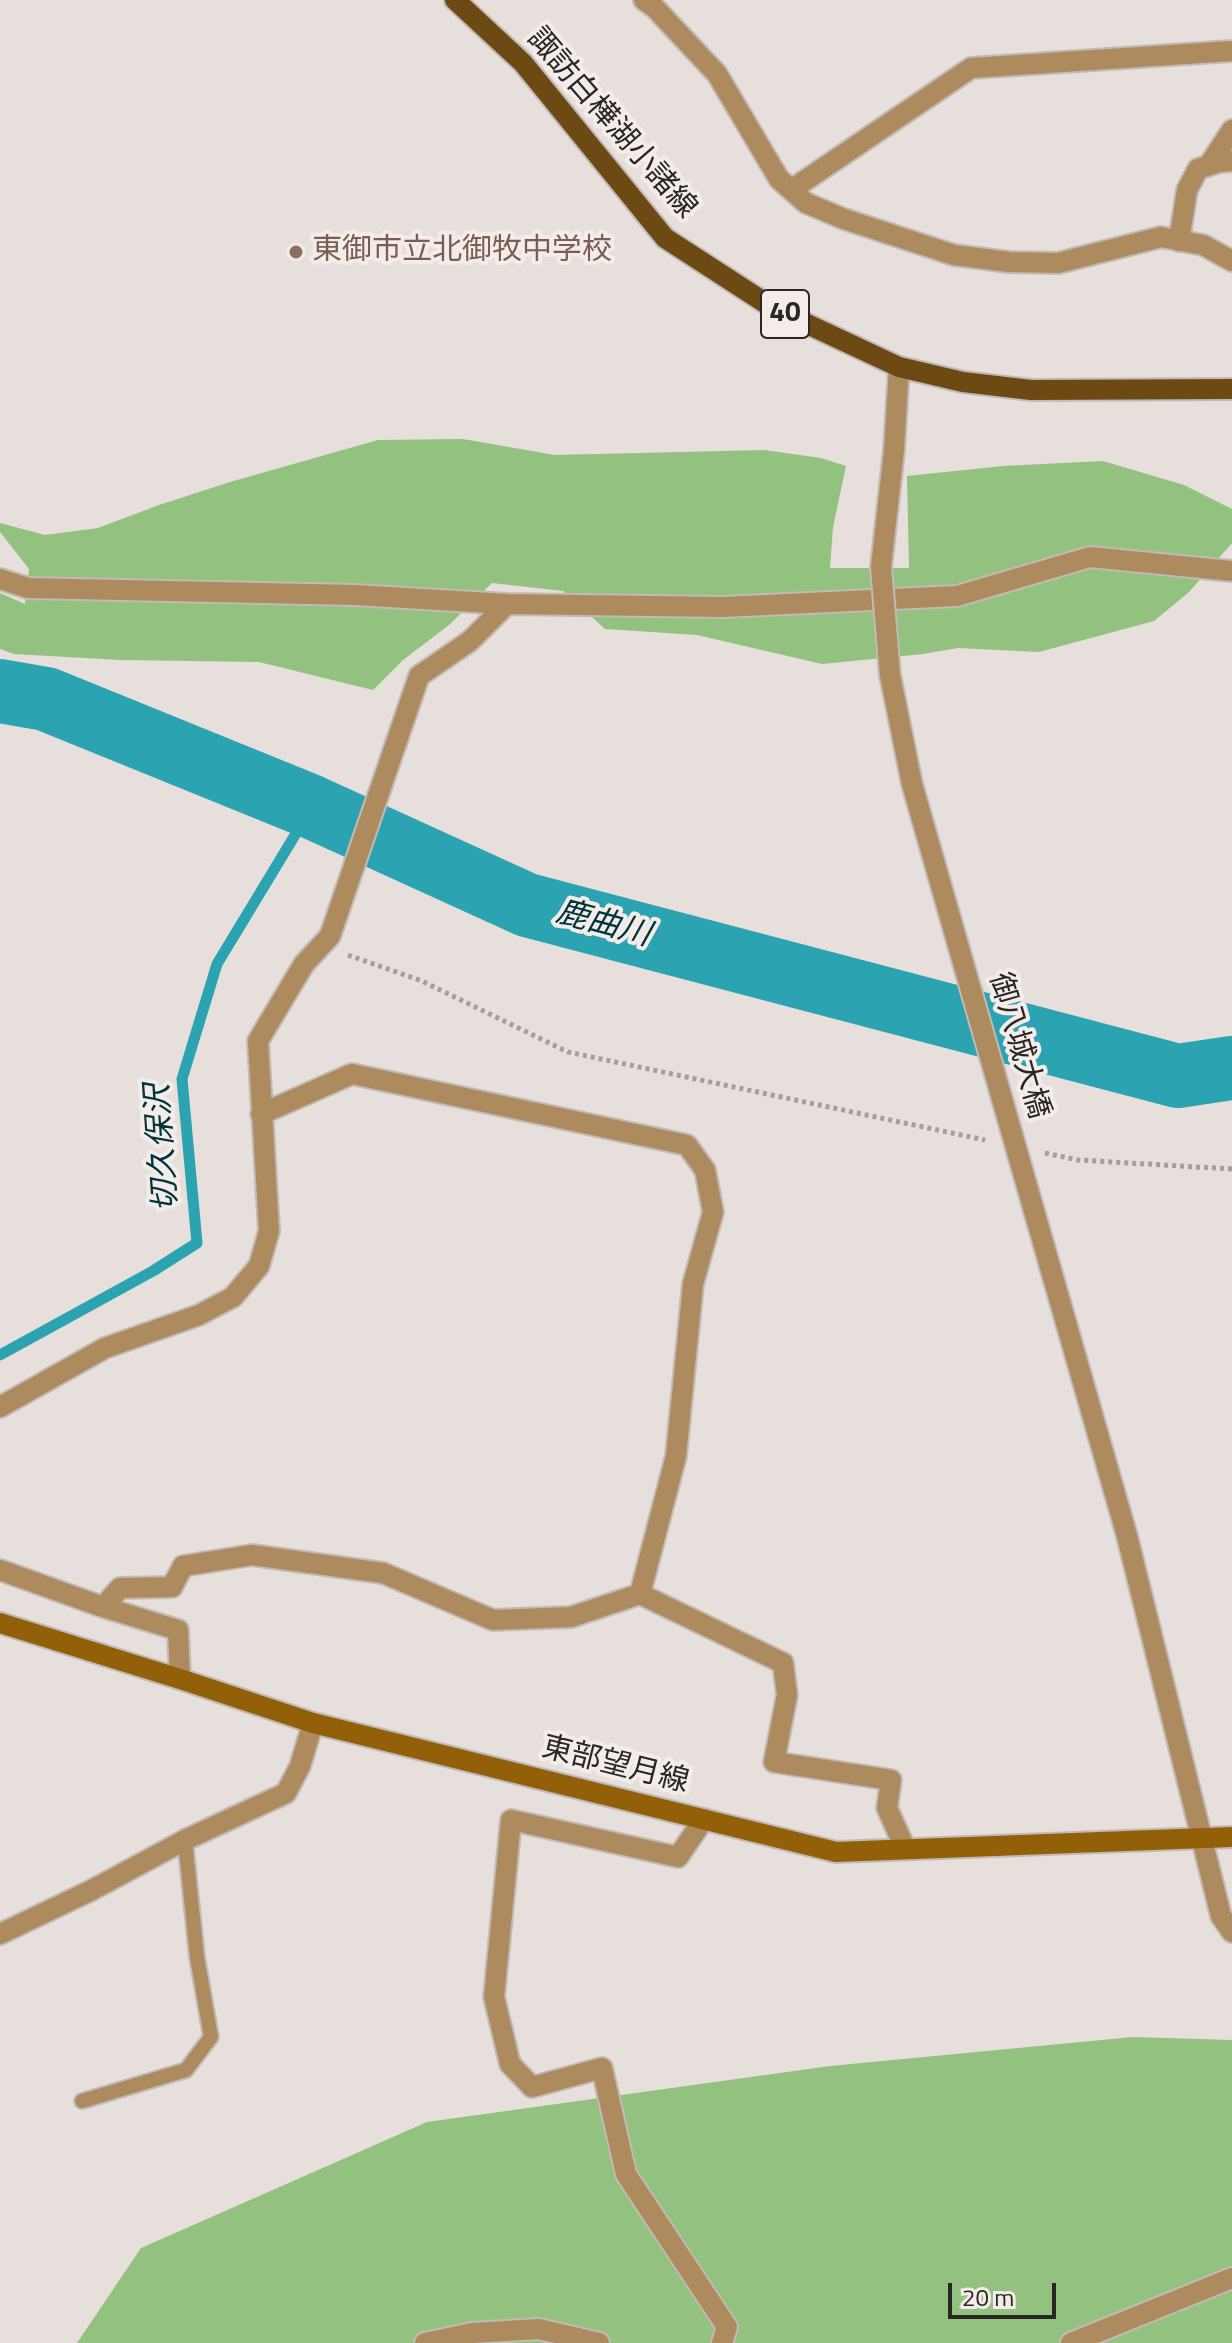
<!DOCTYPE html>
<html>
<head>
<meta charset="utf-8">
<style>
	body { margin:0 }
	#map { position:relative; width:1232px; height:2343px; overflow:hidden; background:#e7dfdb; font-family:"Titillium Web",sans-serif }
	canvas { display:block }
	.scale { position:absolute; left:948px; top:2283px; width:108px; height:36px; box-sizing:border-box; border:4px solid #292624; border-top:0; padding-left:10px; font-size:24px; line-height:28px; white-space:nowrap; color:#292624; -webkit-text-stroke:6px #f4ece9; paint-order:stroke }
</style>
</head>
<body>
<div id="map">
<canvas width="1232" height="2343"></canvas>
<div class="scale">20 m</div>
</div>
<script>
const g = document.querySelector('canvas').getContext('2d');
g.lineJoin = 'round';
function paint(path, color) { g.fillStyle = color; g.fill(path, 'evenodd'); }
const shape = rows => new Path2D(rows.map(r => 'M' + r).join(''));
function strokePath(path, color, width, dash) { g.strokeStyle = color; g.lineWidth = width; g.lineCap = dash ? 'butt' : 'round'; g.setLineDash(dash || []); g.stroke(path); }
function label(font, color, halo, rows, align = 'center') {
  g.font = font + ' "Titillium Web","Noto Sans JP",sans-serif'; g.lineWidth = 8; g.setLineDash([]); g.textBaseline = 'middle'; g.strokeStyle = halo; g.fillStyle = color; for (const [text, x, y, turn = 0] of rows) {
    g.save(); g.translate(x, y); g.rotate((+turn || 0) * Math.PI / 180); g.textAlign = isNaN(turn) ? turn : align; if (halo) g.strokeText(text, 0, 0); g.fillText(text, 0, 0); g.restore();
  }
}
paint(shape([
	[463,439,555,455,764,450,821,458,846,466,833,527,830,568,909,568,907,476,1003,466,1103,461,1184,485,1232,509,1232,543,1189,592,1154,621,1039,652,958,648,923,654,822,664,697,635,605,629,563,591,492,583,449,625,403,660,373,690,259,662,120,660,14,654,0,649,0,593,25,604,29,569,0,532,0,523,45,535,98,528,159,505,230,482,378,440],
	[1133,2037,1232,2040,1232,2343,77,2343,141,2248,427,2122,830,2066]
]), '#93c180');
strokePath(shape([
	[0,1355,153,1271,197,1243,182,1079,217,964,312,807]
]), '#2ca3b1', 11);
strokePath(shape([
	[0,691,46,699,312,807,527,905,1178,1076,1232,1068]
]), '#2ca3b1', 64);
const service = shape([
	[82,2101,186,2070,211,2037,197,1957,185,1840]
]);
const minor = shape([
	[644,0,655,8,717,74,779,179,806,203,844,219,954,255,1009,262,1058,263,1161,237,1203,245,1232,261],
	[1209,165,1232,130],
	[791,190,971,68,1232,51],
	[1179,241,1187,190,1198,169,1219,162,1232,161],
	[0,579,28,588,355,595,507,604,723,607,957,596,1090,557,1232,571],
	[261,1114,352,1074,687,1145,705,1170,713,1212,693,1284,676,1456,640,1594,783,1663,787,1695,774,1762,891,1780,887,1808,905,1848],
	[0,1407,105,1348,199,1315,233,1297,259,1266,269,1231,258,1041,304,964,330,936,419,676,470,641,507,604],
	[0,1570,103,1607,178,1630,180,1679],
	[103,1607,120,1588,172,1587,183,1566,252,1555,383,1573,493,1620,571,1617,640,1594],
	[704,1819,678,1857,511,1820,494,1997,510,2064,532,2087,602,2068,626,2174,727,2327,722,2343],
	[0,1934,92,1890,185,1840,286,1793,300,1766,313,1723]
]);
const tertiary = shape([
	[881,567,894,450,899,367],
	[1127,1536,1221,1916,1232,1932],
	[425,2343,472,2333,539,2329,599,2343],
	[1071,2343,1232,2278]
]);
const secondary = shape([
	[0,1623,180,1679,313,1723,836,1852,1232,1837]
]);
const primary = shape([
	[455,0,523,63,665,238,773,308,899,367,963,382,1031,390,1232,389]
]);
strokePath(service, '#c1bab6', 18);
strokePath(minor, '#c1bab6', 24);
strokePath(tertiary, '#c1bab6', 24);
strokePath(secondary, '#c1bab6', 24);
strokePath(primary, '#c1bab6', 24);
strokePath(shape([
	[348,955,422,981,568,1052,985,1140],
	[1045,1153,1078,1160,1232,1169]
]), '#a59f9b', 5, [4, 4]);
strokePath(service, '#ae8b5f', 14);
strokePath(minor, '#ae8b5f', 20);
strokePath(tertiary, '#ae8b5f', 20);
strokePath(secondary, '#926009', 20);
strokePath(primary, '#6d4a14', 20);
const tertiaryBridge = shape([
	[881,567,890,675,912,784,1127,1536]
]);
strokePath(tertiaryBridge, '#c1bab6', 24, []);
strokePath(tertiaryBridge, '#ae8b5f', 20);
for (const [x, y, r, color] of [
	[296,252,8,"#8d6e63"]
]) { const dot = new Path2D(); dot.arc(x, y, r, 0, 2 * Math.PI); g.fillStyle = color; g.fill(dot); strokePath(dot, '#f4ece9', 3); }
for (const [x, y, w] of [
	[785,314,48]
]) { const box = new Path2D(); box.roundRect(x - w / 2, y - 24, w, 48, 6); g.fillStyle = '#f4ece9'; g.fill(box); strokePath(box, '#292624', 2); }
label('bold 28px', '#292624', null, [
	["40",785,314]
]);
label('30px', '#292624', '#f4ece9', [
	["諏訪白樺湖小諸線",611,124,49],
	["御八城大橋",1018,1046,74],
	["東部望月線",615,1766,14]
]);
label('30px', '#785e54', '#f4ece9', [
	["東御市立北御牧中学校",312,252]
], 'left');
label('italic 32px', '#00353b', '#f4ece9', [
	["鹿曲川",603,925,15],
	["切久保沢",164,1148,-94]
]);
</script>
</body>
</html>
